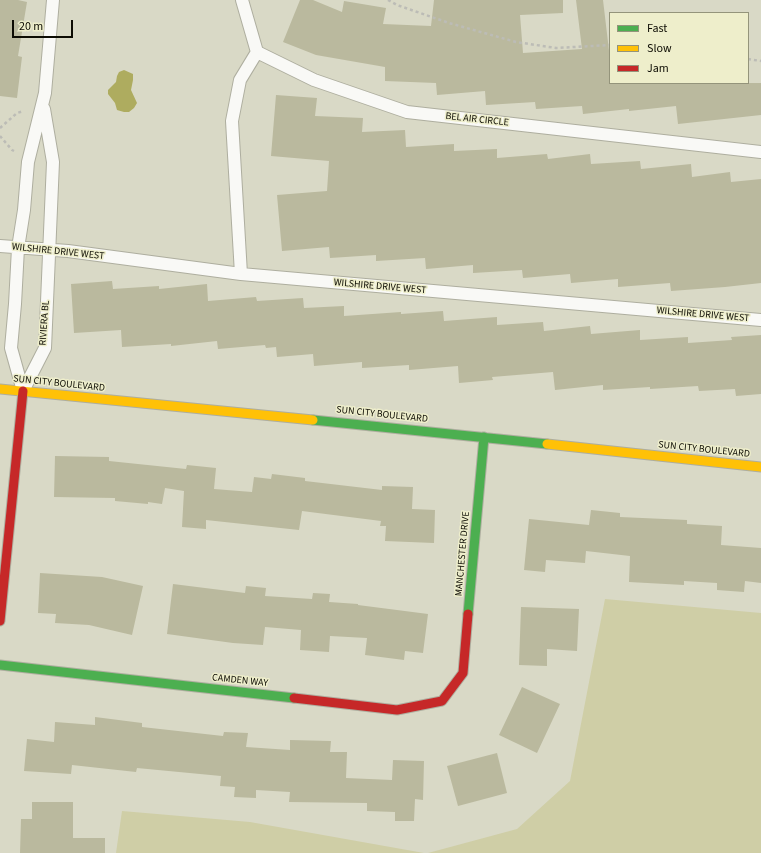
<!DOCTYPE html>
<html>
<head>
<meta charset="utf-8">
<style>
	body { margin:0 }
	#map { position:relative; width:761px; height:853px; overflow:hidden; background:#d9d9c6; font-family:"Source Sans 3",sans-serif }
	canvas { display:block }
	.legend { position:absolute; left:609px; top:12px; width:140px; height:72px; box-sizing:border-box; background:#eeeecb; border:1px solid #94947b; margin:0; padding:5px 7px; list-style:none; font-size:12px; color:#0d0c03 }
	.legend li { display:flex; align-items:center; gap:8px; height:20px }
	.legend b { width:20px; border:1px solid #94947b }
	.scale { position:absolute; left:12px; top:20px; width:61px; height:18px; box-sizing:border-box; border:2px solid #0d0c03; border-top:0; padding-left:5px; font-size:12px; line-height:14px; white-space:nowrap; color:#0d0c03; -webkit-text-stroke:3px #eeeecb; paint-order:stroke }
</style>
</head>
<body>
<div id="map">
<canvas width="761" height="853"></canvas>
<ul class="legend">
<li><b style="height:5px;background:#4caf50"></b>Fast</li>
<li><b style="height:5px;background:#ffc107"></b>Slow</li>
<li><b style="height:5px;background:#c62828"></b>Jam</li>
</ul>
<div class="scale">20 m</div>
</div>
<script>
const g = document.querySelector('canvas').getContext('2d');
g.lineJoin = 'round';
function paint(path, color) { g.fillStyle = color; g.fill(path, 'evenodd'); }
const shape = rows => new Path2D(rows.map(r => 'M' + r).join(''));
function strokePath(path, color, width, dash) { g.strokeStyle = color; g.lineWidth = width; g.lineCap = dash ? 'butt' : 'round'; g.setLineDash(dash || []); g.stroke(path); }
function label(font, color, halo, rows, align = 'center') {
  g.font = font + ' "Source Sans 3",sans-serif'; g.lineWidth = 3; g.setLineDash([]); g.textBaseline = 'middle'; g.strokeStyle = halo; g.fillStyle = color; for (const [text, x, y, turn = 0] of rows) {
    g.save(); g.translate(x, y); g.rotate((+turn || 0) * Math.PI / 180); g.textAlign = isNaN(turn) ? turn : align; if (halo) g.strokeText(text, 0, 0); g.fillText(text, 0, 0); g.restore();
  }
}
paint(shape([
	[605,599,761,613,761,853,428,853,517,829,570,781],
	[122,811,250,822,424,853,116,853]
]), '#cfcea6');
paint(shape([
	[124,70,133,74,133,80,131,90,137,103,134,108,129,112,124,112,117,110,115,103,108,94,108,90,116,82,117,76,119,72]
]), '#aeac5f');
paint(shape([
	[0,0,18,0,27,2,18,56,22,57,17,98,0,96],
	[300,0,313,0,342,12,344,1,386,8,383,24,431,26,434,0,563,0,563,13,520,15,523,53,582,49,576,0,603,0,610,59,610,83,761,83,761,115,678,124,676,106,629,111,629,109,583,114,582,106,536,109,535,102,486,105,485,91,437,95,436,83,385,81,385,67,316,55,283,42],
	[276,95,317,98,315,116,363,118,362,132,405,130,406,147,454,144,454,151,497,149,497,158,547,154,548,159,590,154,591,164,640,161,641,169,691,164,692,177,730,172,731,182,761,179,761,283,725,287,671,291,670,283,618,287,618,279,571,283,570,274,523,278,522,270,473,273,473,265,426,269,425,258,376,261,376,255,330,258,329,247,282,251,277,195,327,191,329,161,271,156],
	[112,281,113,289,159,286,159,289,207,284,208,301,256,297,257,301,303,298,304,308,344,306,344,316,401,312,401,314,443,311,444,321,497,317,497,325,543,322,544,331,590,326,591,334,640,330,640,340,688,337,688,343,732,340,731,337,761,335,761,394,736,396,735,389,699,391,698,386,650,389,650,387,603,390,603,385,555,390,553,372,492,377,493,380,459,383,458,366,409,370,409,365,362,368,362,362,314,366,313,354,277,357,276,347,266,348,265,345,218,349,217,341,171,346,171,344,122,347,121,330,74,333,71,284],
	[55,456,109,457,109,461,186,469,187,465,216,468,214,489,252,492,254,477,271,479,272,474,305,478,305,481,382,490,382,486,413,487,412,509,435,510,434,543,385,541,386,526,380,526,381,521,302,511,299,530,206,520,206,529,182,527,184,491,165,488,162,504,148,502,148,504,115,501,115,498,54,497],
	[591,510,620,513,620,517,687,520,687,524,722,526,721,545,761,548,761,583,745,581,744,592,717,590,717,583,684,581,684,585,629,582,630,556,586,551,585,563,546,560,545,572,524,570,529,519,589,525],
	[40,573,102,577,143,586,132,635,89,625,55,623,56,614,38,613],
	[173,584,245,593,246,586,266,588,265,596,312,599,313,593,330,594,329,602,358,604,358,605,428,614,423,653,405,651,404,660,365,655,367,638,330,636,329,652,300,650,301,630,265,627,263,645,233,643,167,634],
	[521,607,579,609,577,651,547,649,547,666,519,665],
	[522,687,560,704,537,753,499,735],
	[95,717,142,723,142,727,223,736,224,732,248,733,246,747,290,750,290,740,331,741,330,752,347,752,346,778,392,780,393,760,424,761,423,800,415,799,414,821,395,821,395,812,367,811,367,803,289,802,290,792,256,790,256,798,234,797,235,787,220,786,221,776,137,768,136,772,72,765,71,774,24,771,27,739,54,742,55,722,95,725],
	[497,753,507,793,458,806,447,766],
	[32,802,73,802,73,838,105,838,105,853,20,853,21,819,32,819]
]), '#bab99e');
const lane = shape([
	[242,0,257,52,314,80,407,112,761,152],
	[0,246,68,251,241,274,761,320],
	[241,274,232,121,240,80,257,52],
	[23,391,11,348,15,304,18,248,24,210,28,162,45,93,53,0],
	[23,391,45,348,53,162,44,109]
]);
const fast = shape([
	[313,420,547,444],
	[468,614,484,437],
	[0,665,294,698]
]);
const slow = shape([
	[0,389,313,420],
	[547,444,761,467]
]);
const jam = shape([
	[0,621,23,391],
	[294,698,397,710,442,701,463,673,468,614]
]);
strokePath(lane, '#aeae9f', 14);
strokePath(fast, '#aeae9f', 11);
strokePath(slow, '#aeae9f', 11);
strokePath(jam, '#aeae9f', 11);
strokePath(shape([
	[388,0,397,5,449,23,516,42,556,48,610,45],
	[748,59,761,61],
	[0,128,17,113,24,111],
	[0,136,12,150,14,151]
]), '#bcbcb6', 2.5, [3, 3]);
strokePath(lane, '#f9f9f6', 12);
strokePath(fast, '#4caf50', 9);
strokePath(slow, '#ffc107', 9);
strokePath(jam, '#c62828', 9);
label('10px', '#0d0c03', '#eeeecb', [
	["BEL AIR CIRCLE",477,120,6],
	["WILSHIRE DRIVE WEST",58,252,6],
	["WILSHIRE DRIVE WEST",380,287,5],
	["WILSHIRE DRIVE WEST",703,315,5],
	["RIVIERA BL",45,323,-86],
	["SUN CITY BOULEVARD",59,384,6],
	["SUN CITY BOULEVARD",382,415,6],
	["SUN CITY BOULEVARD",704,450,6],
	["MANCHESTER DRIVE",463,554,-85],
	["CAMDEN WAY",240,681,6]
]);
</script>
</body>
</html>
